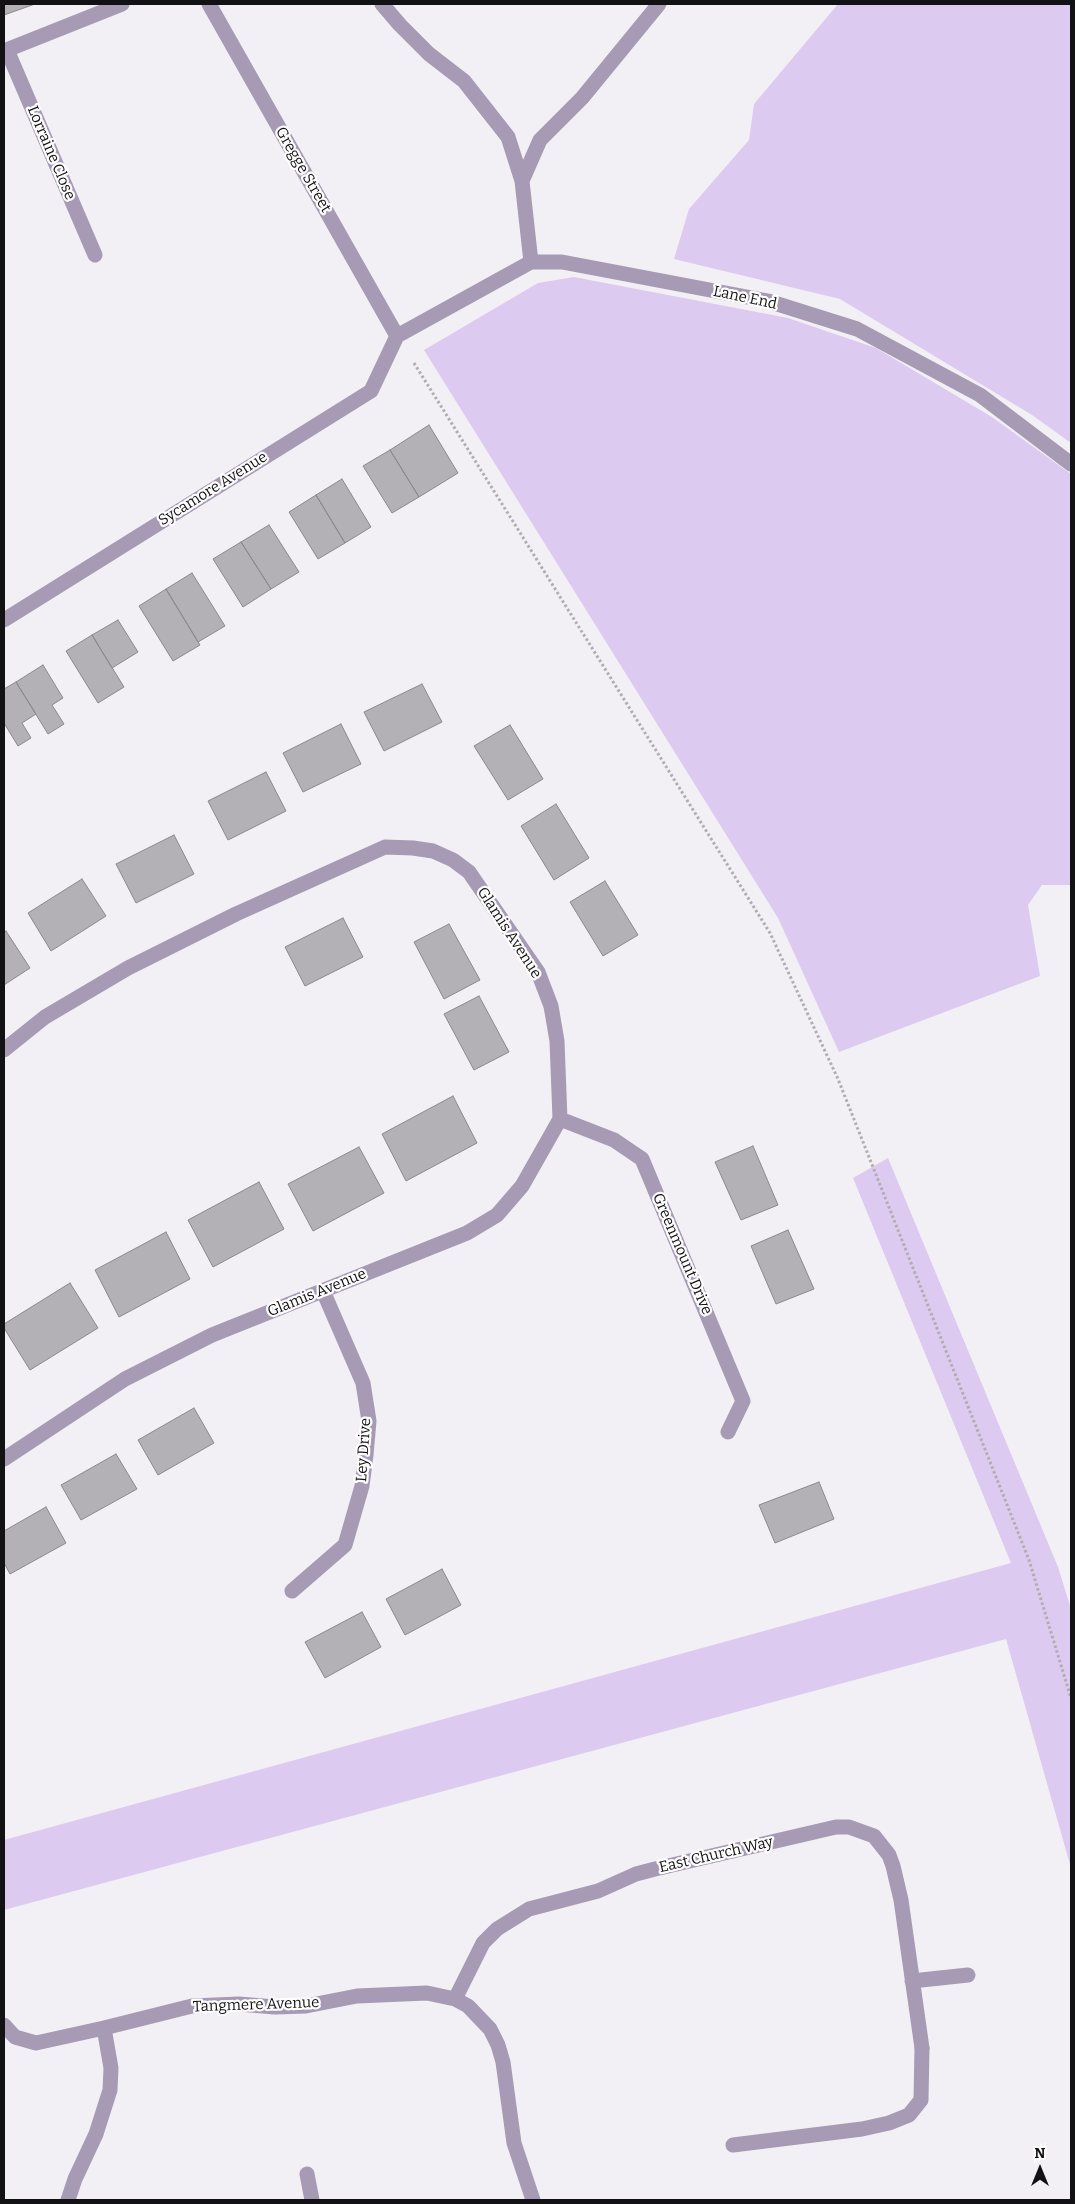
<!DOCTYPE html>
<html>
<head>
<meta charset="utf-8">
<style>
	body { margin:0 }
	#map { position:relative; width:1075px; height:2204px; overflow:hidden; background:#f2f0f4; font-family:Bitter,serif }
	canvas { display:block }
	.frame { position:absolute; inset:0; border:5px solid #121113; pointer-events:none }
	.north { position:absolute; left:1015px; top:2144px; width:50px; height:50px; -webkit-text-stroke:4px #fefeff; paint-order:stroke; rotate:0deg; font-size:14px; font-weight:700; line-height:20px; text-align:center; color:#121113 }
	.north::after { content:''; display:block; margin:auto; width:18px; height:22px; background:#121113; clip-path:polygon(50% 0,100% 100%,50% 72%,0 100%) }
</style>
</head>
<body>
<div id="map">
<canvas width="1075" height="2204"></canvas>
<div class="frame"></div>
<div class="north">N</div>
</div>
<script>
const g = document.querySelector('canvas').getContext('2d');
g.lineJoin = 'round';
function paint(path, color) { g.fillStyle = color; g.fill(path, 'evenodd'); }
const shape = rows => new Path2D(rows.map(r => 'M' + r).join(''));
function strokePath(path, color, width, dash) { g.strokeStyle = color; g.lineWidth = width; g.lineCap = dash ? 'butt' : 'round'; g.setLineDash(dash || []); g.stroke(path); }
function label(font, color, halo, rows, align = 'center') {
  g.font = font + ' Bitter,serif'; g.lineWidth = 4.5; g.setLineDash([]); g.textBaseline = 'middle'; g.strokeStyle = halo; g.fillStyle = color; for (const [text, x, y, turn = 0] of rows) {
    g.save(); g.translate(x, y); g.rotate((+turn || 0) * Math.PI / 180); g.textAlign = isNaN(turn) ? turn : align; if (halo) g.strokeText(text, 0, 0); g.fillText(text, 0, 0); g.restore();
  }
}
paint(shape([
	[838,4,1071,4,1071,443,1032,415,840,299,674,259,689,209,749,140,754,104],
	[574,277,788,318,876,348,992,417,1071,474,1071,885,1042,885,1028,905,1040,976,839,1052,778,918,424,350,538,283],
	[888,1158,1058,1567,1071,1609,1071,1868,1006,1639,4,1910,4,1840,1011,1563,853,1178]
]), '#ddcaf0');
const building = shape([
	[4,4,35,4,4,15,4,4],
	[429,425,458,473,419,497,390,450,429,425],
	[390,450,419,497,392,513,363,466,390,450],
	[342,479,371,527,345,543,316,495,342,479],
	[316,495,345,543,318,559,289,512,316,495],
	[269,525,299,572,271,589,241,542,269,525],
	[241,542,271,589,243,607,213,559,241,542],
	[192,573,225,626,198,642,166,589,192,573],
	[166,589,200,645,173,661,139,606,166,589],
	[118,620,138,652,112,668,92,635,118,620],
	[92,635,124,687,98,703,66,651,92,635],
	[43,665,63,698,52,705,64,724,48,734,16,682,43,665],
	[16,682,36,714,22,723,31,738,18,746,4,723,4,689,16,682],
	[422,684,442,722,384,751,364,712,422,684],
	[341,724,361,764,303,792,283,753,341,724],
	[510,725,543,779,508,800,474,746,510,725],
	[266,772,286,811,228,840,208,801,266,772],
	[556,804,589,858,554,880,521,826,556,804],
	[174,835,194,874,136,903,116,864,174,835],
	[82,879,106,916,51,951,28,913,82,879],
	[605,881,638,935,603,956,570,902,605,881],
	[343,918,363,957,305,986,285,947,343,918],
	[449,924,480,980,444,999,414,942,449,924],
	[6,931,30,968,4,985,4,933,6,931],
	[479,996,509,1052,474,1070,444,1014,479,996],
	[453,1096,477,1143,406,1181,382,1134,453,1096],
	[753,1146,778,1205,741,1220,715,1162,753,1146],
	[359,1147,384,1193,313,1231,288,1184,359,1147],
	[259,1182,284,1229,213,1267,188,1220,259,1182],
	[788,1230,814,1289,776,1304,751,1246,788,1230],
	[166,1232,190,1279,119,1317,95,1270,166,1232],
	[70,1283,98,1328,30,1370,4,1328,4,1324,70,1283],
	[194,1408,214,1443,158,1475,138,1440,194,1408],
	[116,1454,137,1489,81,1520,61,1485,116,1454],
	[819,1482,834,1519,775,1543,759,1505,819,1482],
	[46,1507,66,1543,10,1574,4,1563,4,1531,46,1507],
	[442,1569,461,1605,405,1635,386,1599,442,1569],
	[362,1612,381,1647,325,1678,305,1642,362,1612]
]);
paint(building, '#b3b1b5');
strokePath(building, '#8a888d', 1);
strokePath(shape([
	[414,363,770,933,838,1079,1029,1560,1071,1698]
]), '#afadb0', 3, [2.5, 2.5]);
strokePath(shape([
	[382,4,400,25,429,54,464,81,508,137,522,181],
	[531,262,522,181,540,140,582,98,659,4],
	[733,2145,862,2129,889,2123,909,2115,921,2100,922,2048],
	[307,2174,312,2200]
]), '#a79ab4', 15);
strokePath(shape([
	[209,4,397,336],
	[7,50,95,255],
	[4,51,122,4],
	[397,336,531,262,562,262,768,301,857,329,980,395,1071,464],
	[4,620,371,391,397,336],
	[4,1050,45,1017,128,968,236,914,385,847,413,848,433,851,453,860,469,872,538,972,551,1006,557,1041,560,1119,522,1186,497,1215,467,1233,212,1335,125,1379,4,1459],
	[560,1119,614,1140,642,1159,743,1401,728,1432],
	[292,1591,345,1545,362,1486,366,1455,369,1421,363,1383,323,1291],
	[912,1981,968,1975],
	[455,1999,483,1943,497,1929,529,1909,598,1891,636,1874,655,1869,836,1827,849,1827,874,1836,889,1855,893,1866,901,1900,922,2048],
	[4,2025,15,2037,36,2043,104,2028],
	[68,2200,75,2179,96,2134,110,2090,111,2068,104,2028,192,2006,239,2004,275,2007,306,2006,357,1996,427,1993,455,1999,468,2006,490,2029,498,2045,503,2062,514,2143,533,2200]
]), '#a79ab4', 15);
label('15px', '#121113', '#fefeff', [
	["Lorraine Close",51,153,67],
	["Gregge Street",303,170,60],
	["Lane End",745,298,12],
	["Sycamore Avenue",213,489,-32],
	["Glamis Avenue",509,933,57],
	["Greenmount Drive",682,1254,67],
	["Glamis Avenue",317,1293,-22],
	["Ley Drive",364,1450,-86],
	["East Church Way",716,1855,-13],
	["Tangmere Avenue",256,2005,-2]
]);
</script>
</body>
</html>
